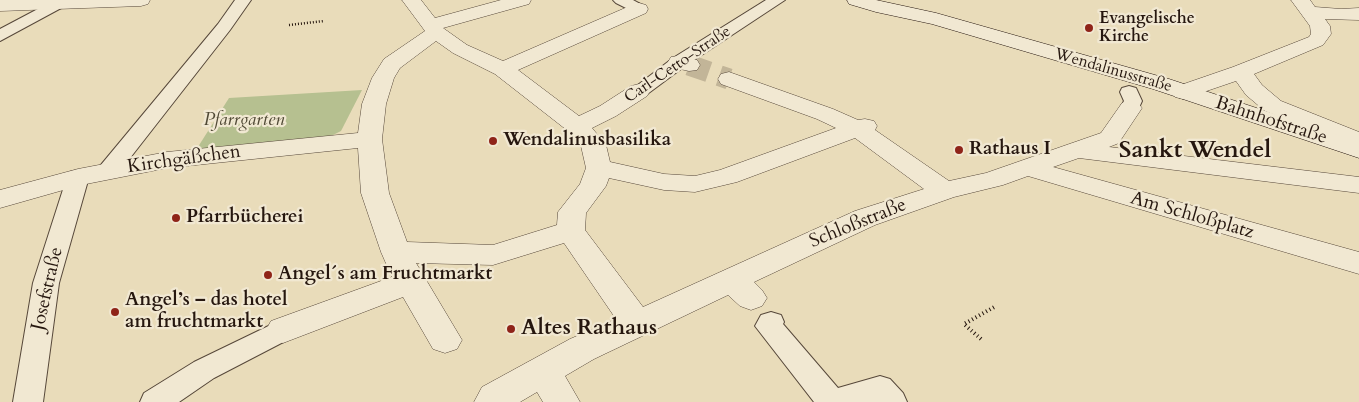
<!DOCTYPE html>
<html>
<head>
<meta charset="utf-8">
<style>
	body { margin:0 }
	canvas { display:block; background:#e9dcba }
</style>
</head>
<body>
<canvas width="1359" height="402"></canvas>
<script>
const g = document.querySelector('canvas').getContext('2d');
g.lineJoin = 'round';
function paint(path, color) { g.fillStyle = color; g.fill(path, 'evenodd'); }
const shape = rows => new Path2D(rows.map(r => 'M' + r).join(''));
function strokePath(path, color, width, dash) { g.strokeStyle = color; g.lineWidth = width; g.lineCap = dash ? 'butt' : 'round'; g.setLineDash(dash || []); g.stroke(path); }
function label(font, color, halo, rows, align = 'center') {
  g.font = font + ' Cardo,serif'; g.lineWidth = 4.5; g.setLineDash([]); g.textBaseline = 'middle'; g.strokeStyle = halo; g.fillStyle = color; for (const [text, x, y, turn = 0] of rows) {
    g.save(); g.translate(x, y); g.rotate((+turn || 0) * Math.PI / 180); g.textAlign = isNaN(turn) ? turn : align; if (halo) g.strokeText(text, 0, 0); g.fillText(text, 0, 0); g.restore();
  }
}
paint(shape([
	[362,90,341,131,333,135,320,139,196,150,229,98]
]), '#b6c090');
strokePath(shape([
	[689,65,729,79]
]), '#c2b598', 21, [21, 11]);
const lane = shape([
	[235,0,251,0,230,30,116,176,108,178,100,176,97,171,100,166,218,24,235,0],
	[613,0,633,0,644,6,647,9,644,12,639,14,634,12,616,3,613,0],
	[766,0,785,0,685,66,646,95,639,97,632,95,630,91,673,58,766,0],
	[53,1,60,0,66,4,63,7,0,41,0,29,53,1],
	[1129,86,1136,88,1142,101,1137,112,1130,114,1123,112,1120,108,1124,101,1120,92,1122,88,1129,86],
	[78,170,86,172,89,177,59,283,43,402,13,402,33,283,67,177,70,172,78,170],
	[771,312,781,315,784,322,783,324,838,388,880,376,890,379,903,393,907,402,814,402,755,326,761,315,771,312],
	[283,319,293,323,297,330,293,337,214,378,179,402,140,402,144,393,194,362,283,319]
]);
const street = shape([
	[0,0,150,0,148,4,141,6,0,11,0,0],
	[402,0,421,0,435,18,501,0,531,0,529,4,443,28,467,45,503,61,632,5,639,3,646,5,648,9,646,13,518,70,579,116,600,106,631,86,639,84,647,86,650,91,647,96,616,116,592,128,606,145,610,162,664,174,695,176,720,170,836,128,817,119,721,84,718,79,721,74,729,72,833,109,858,120,865,119,874,121,877,126,875,130,949,181,986,173,1101,133,1122,103,1130,101,1138,103,1142,108,1122,138,1119,143,1109,147,1359,177,1359,193,1079,158,1053,167,1359,252,1359,274,1028,176,1003,185,954,197,875,225,754,282,762,290,767,298,762,306,751,310,740,306,728,295,594,359,565,376,580,402,543,402,537,392,520,402,474,402,482,387,570,339,616,319,564,243,493,265,416,263,462,340,457,349,445,353,433,349,403,297,283,343,271,339,266,330,271,321,392,277,381,252,361,193,358,148,167,168,81,185,0,208,0,190,78,169,167,152,358,133,362,104,372,78,384,59,425,31,402,0],
	[436,41,453,53,495,74,568,131,581,146,586,168,580,184,558,212,557,225,493,245,407,242,389,193,382,139,386,104,394,78,400,68,436,41],
	[855,138,924,189,855,211,643,307,585,230,586,213,606,186,609,178,664,190,695,192,737,182,855,138],
	[1291,0,1310,0,1315,7,1341,9,1359,8,1359,20,1325,19,1330,26,1331,34,1323,45,1254,74,1262,85,1281,101,1359,132,1359,148,1265,111,1246,95,1236,81,1183,99,1175,97,1172,92,1175,87,1233,67,1309,37,1311,34,1310,26,1291,0],
	[679,56,697,60,700,65,697,70,689,71,671,67,668,62,671,57,679,56]
]);
const secondary = shape([
	[847,0,876,0,936,13,1169,79,1359,142,1359,158,1153,89,932,24,876,12,849,4,847,0]
]);
strokePath(lane, '#57483a', 2);
strokePath(street, '#57483a', 1);
strokePath(secondary, '#26170f', 1);
strokePath(shape([
	[289,25,324,21]
]), '#26170f', 2.5, [1, 2]);
strokePath(shape([
	[981,339,964,324,996,306]
]), '#26170f', 4, [1, 3]);
paint(lane, '#f1e8d2');
paint(street, '#f1e8d2');
paint(secondary, '#f1e8d2');
for (const [x, y, r, color] of [
	[1089,28,5,"#8f2418"],
	[493,141,5,"#8f2418"],
	[959,150,5,"#8f2418"],
	[176,218,5,"#8f2418"],
	[268,275,5,"#8f2418"],
	[115,312,5,"#8f2418"],
	[511,329,5,"#8f2418"]
]) { const dot = new Path2D(); dot.arc(x, y, r, 0, 2 * Math.PI); g.fillStyle = color; g.fill(dot); strokePath(dot, '#f1e8d2', 2); }
label('bold 16px', '#26170f', '#f1e8d2', [
	["Evangelische",1099,19],
	["Kirche",1099,37]
], 'left');
label('16px', '#26170f', '#f1e8d2', [
	["Carl-Cetto-Straße",678,65,-34],
	["Wendalinusstraße",1113,71,16]
]);
label('italic 19px', '#514a36', '#f1e8d2', [
	["Pfarrgarten",244,121]
]);
label('19px', '#26170f', '#f1e8d2', [
	["Bahnhofstraße",1271,121,18],
	["Kirchgäßchen",184,160,-8],
	["Am Schloßplatz",1192,216,16],
	["Schloßstraße",858,224,-22],
	["Josefstraße",48,289,-77]
]);
label('bold 19px', '#26170f', '#f1e8d2', [
	["Wendalinusbasilika",503,141],
	["Rathaus I",969,150],
	["Pfarrbücherei",186,218],
	["Angel´s am Fruchtmarkt",278,275],
	["Angel’s – das hotel",125,301],
	["am fruchtmarkt",125,323]
], 'left');
label('bold 22px', '#26170f', '#f1e8d2', [
	["Altes Rathaus",521,329]
], 'left');
label('bold 24px', '#26170f', '#f1e8d2', [
	["Sankt Wendel",1195,151]
]);
</script>
</body>
</html>
